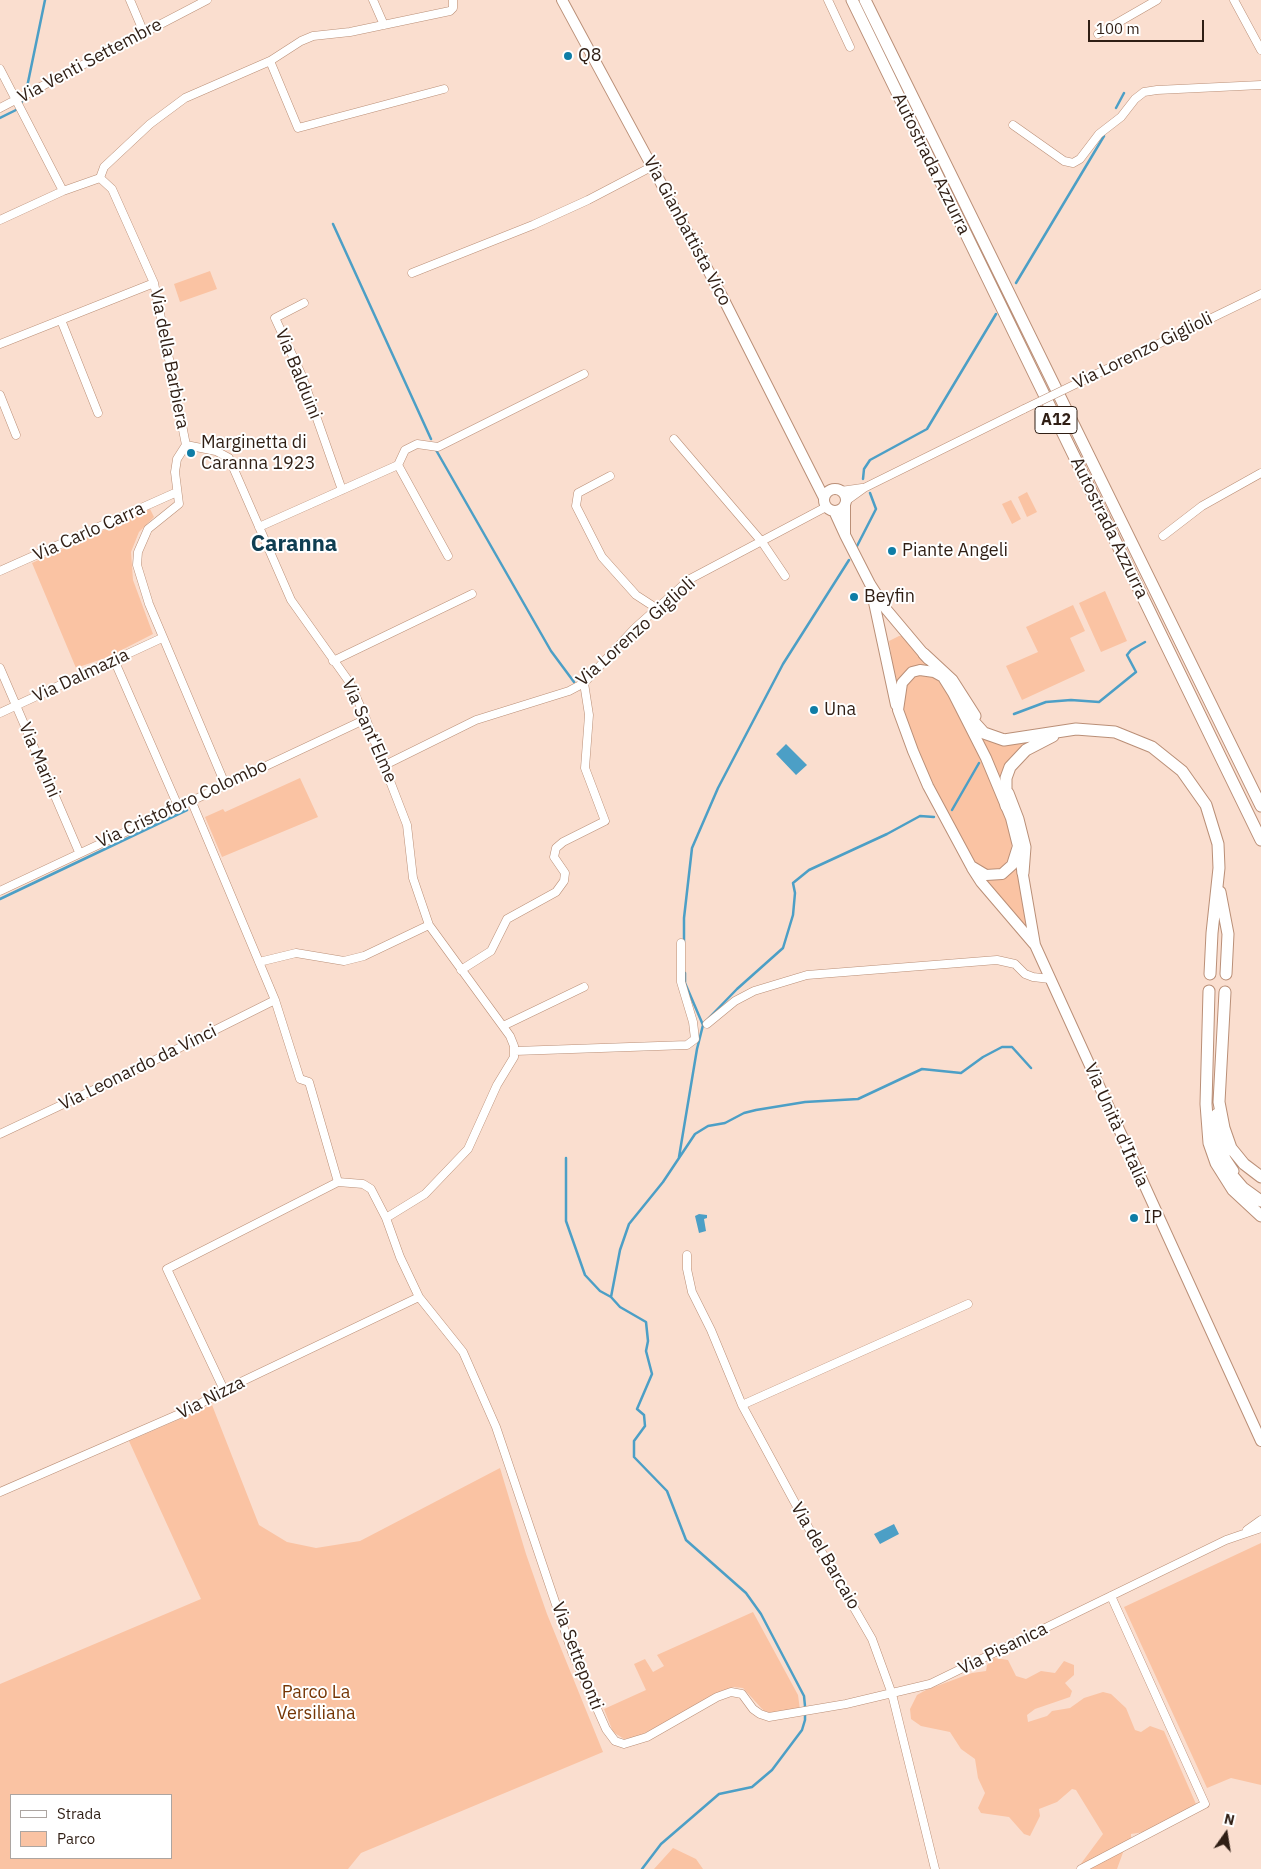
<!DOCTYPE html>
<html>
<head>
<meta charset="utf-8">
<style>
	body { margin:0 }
	#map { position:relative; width:1261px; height:1869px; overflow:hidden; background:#fadecf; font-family:"IBM Plex Sans",sans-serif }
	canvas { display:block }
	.legend { position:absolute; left:10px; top:1794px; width:162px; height:65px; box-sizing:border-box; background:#fff; border:1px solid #aca5a1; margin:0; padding:6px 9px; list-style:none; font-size:15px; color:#2f1e14 }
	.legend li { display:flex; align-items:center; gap:10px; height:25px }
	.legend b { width:25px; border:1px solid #aca5a1 }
	.north { position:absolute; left:1201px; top:1809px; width:50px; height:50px; -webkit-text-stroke:4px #fff; paint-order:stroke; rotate:13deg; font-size:14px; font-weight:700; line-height:20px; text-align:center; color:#2f1e14 }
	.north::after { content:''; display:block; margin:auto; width:18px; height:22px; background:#2f1e14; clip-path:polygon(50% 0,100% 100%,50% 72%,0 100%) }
	.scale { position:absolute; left:1088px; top:20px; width:116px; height:22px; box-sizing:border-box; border:2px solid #2f1e14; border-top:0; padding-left:6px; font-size:15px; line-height:18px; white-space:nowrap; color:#2f1e14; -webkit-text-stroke:4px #fff; paint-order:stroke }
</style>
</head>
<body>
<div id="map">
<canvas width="1261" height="1869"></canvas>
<ul class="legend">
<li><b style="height:6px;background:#fff"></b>Strada</li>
<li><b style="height:14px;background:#fac3a3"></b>Parco</li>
</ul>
<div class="north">N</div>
<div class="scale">100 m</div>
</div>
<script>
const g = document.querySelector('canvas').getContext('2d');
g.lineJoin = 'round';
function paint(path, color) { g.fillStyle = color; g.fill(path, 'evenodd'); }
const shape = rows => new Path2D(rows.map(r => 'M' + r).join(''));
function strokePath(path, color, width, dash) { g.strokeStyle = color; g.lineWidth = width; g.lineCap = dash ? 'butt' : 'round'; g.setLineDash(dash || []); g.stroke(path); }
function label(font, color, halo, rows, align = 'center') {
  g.font = font + ' "IBM Plex Sans",sans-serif'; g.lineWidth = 4; g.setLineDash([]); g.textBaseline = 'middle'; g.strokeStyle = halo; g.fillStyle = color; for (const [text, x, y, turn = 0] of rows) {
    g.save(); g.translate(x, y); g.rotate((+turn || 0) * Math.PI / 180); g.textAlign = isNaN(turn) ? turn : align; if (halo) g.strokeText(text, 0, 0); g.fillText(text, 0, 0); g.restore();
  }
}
paint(shape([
	[210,271,217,289,180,302,174,284],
	[1027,492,1037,512,1027,517,1018,497],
	[1011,500,1021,519,1012,524,1002,504],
	[150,509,154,517,139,532,131,552,133,580,153,634,108,657,76,668,32,563],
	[1105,591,1127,641,1101,652,1079,603],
	[1073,605,1085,631,1070,638,1085,671,1022,700,1006,666,1038,652,1026,627],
	[899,636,903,636,937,671,922,668,897,691,889,641],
	[925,673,940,679,964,720,999,799,1011,834,1012,843,1010,856,1002,869,989,872,977,865,969,855,936,793,920,755,904,711,903,701,905,686,913,676],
	[987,738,1029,742,1000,780,981,743,983,739],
	[300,778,318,817,222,857,205,817,223,809,225,812],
	[1018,864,1026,927,984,879],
	[212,1405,259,1525,287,1542,316,1548,360,1541,500,1468,526,1554,547,1614,603,1752,361,1853,348,1869,0,1869,0,1684,201,1599,129,1441],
	[171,1795,171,1858,11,1858,11,1795],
	[1261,1543,1261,1785,1231,1778,1207,1788,1124,1607],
	[753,1612,798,1695,800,1710,778,1714,764,1711,743,1688,733,1687,637,1737,624,1739,613,1732,604,1709,646,1690,634,1664,645,1659,653,1672,664,1666,657,1655],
	[994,1658,1008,1660,1016,1676,1026,1679,1041,1671,1055,1673,1064,1661,1074,1665,1074,1675,1065,1683,1072,1691,1070,1697,1035,1709,1027,1715,1028,1722,1047,1716,1052,1711,1070,1708,1084,1698,1103,1692,1111,1694,1126,1708,1135,1730,1141,1732,1150,1726,1164,1731,1196,1804,1164,1823,1144,1832,1131,1834,1131,1840,1125,1847,1117,1869,1077,1869,1103,1834,1076,1790,1072,1789,1057,1802,1039,1809,1040,1816,1030,1836,1024,1834,1009,1817,981,1813,978,1808,985,1793,978,1778,975,1759,961,1749,950,1732,921,1726,911,1719,910,1709,917,1695,926,1690,972,1673,986,1671,987,1665],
	[673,1848,696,1859,703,1869,654,1869]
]), '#fac3a3');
paint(shape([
	[786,744,807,765,796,775,776,754],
	[699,1214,707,1215,707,1218,704,1219,706,1231,699,1233,695,1216],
	[894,1524,899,1534,880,1544,874,1534]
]), '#4c9fc6');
strokePath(shape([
	[26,92,45,0],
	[1116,108,1124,93],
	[0,118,18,109,24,98],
	[333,224,431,439],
	[1016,283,1104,136],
	[436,450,551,651,574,682],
	[863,479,864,469,870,460,927,429,996,314],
	[856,548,876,509,870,493],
	[1014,714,1046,702,1071,700,1099,702,1136,672,1127,655,1131,650,1145,642],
	[952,810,979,763],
	[0,899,187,810],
	[684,942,684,918,692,848,718,788,783,664,849,560],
	[685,973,685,983,703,1025],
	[706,1021,737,989,783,948,793,915,795,893,793,883,809,870,887,834,920,816,934,817],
	[679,1157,697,1049,703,1025],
	[566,1158,566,1221,585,1275,600,1291,611,1297],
	[642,1869,661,1844,719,1794,752,1787,772,1770,802,1730,805,1720,805,1706,804,1696,761,1614,746,1593,686,1540,667,1491,634,1457,634,1441,645,1426,644,1415,637,1409,652,1374,646,1351,648,1341,646,1322,620,1307,611,1297,620,1250,629,1224,663,1182,695,1134,708,1126,725,1123,744,1113,756,1110,805,1102,858,1099,922,1069,961,1073,983,1057,1002,1047,1012,1047,1031,1068]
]), '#4c9fc6', 2.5);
const minor = shape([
	[130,0,144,33],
	[373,0,384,25],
	[828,0,850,47],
	[1234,0,1261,50],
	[1098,34,1157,0],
	[270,61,298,128,444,89],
	[0,69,63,191,100,178,112,189,154,283,186,445,177,459,175,472,179,504,148,529,138,552,137,565,149,604,225,784],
	[0,108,207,0],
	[1013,125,1064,161,1073,163,1080,159,1099,134,1121,117,1135,99,1144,92,1157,90,1261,85],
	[100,178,104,167,150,124,185,98,270,61,301,41,313,36,350,32,450,11,453,8,453,0],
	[0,220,63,191],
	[412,273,533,225,588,200,653,166],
	[304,303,275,318,302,376,342,490],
	[61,320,98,413],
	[0,344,154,283],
	[1082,381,1261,294],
	[0,395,16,435],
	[674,439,762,542,785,576],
	[186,445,216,451,229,458,291,600,350,683,366,719,407,825,413,878,429,925,510,1036,514,1046,514,1057,497,1085,468,1149,425,1194,386,1218],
	[398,465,448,556],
	[610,476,578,493,576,506,602,557,636,595,656,608],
	[841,491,862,488],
	[846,501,864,488,1024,409],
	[259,527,398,465,405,450,417,444,438,447,584,374],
	[1163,536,1202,506,1261,473],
	[0,571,177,492],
	[333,661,472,594],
	[115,662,178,806],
	[0,668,79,852],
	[0,713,162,638],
	[385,765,476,720,569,691,584,683,635,628,690,579,826,507],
	[191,800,275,1000,300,1079,309,1082,338,1182,363,1184,371,1189,386,1218,400,1257,419,1297,463,1352,496,1427,572,1652,606,1729,615,1741,624,1744,647,1737,717,1697,731,1692,742,1694,753,1709,760,1714,769,1717,846,1704,930,1684,1226,1540,1261,1528],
	[0,891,366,719],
	[259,962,296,953,344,961,364,956,429,925],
	[461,970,491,951,507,919,556,892,564,881,565,873,554,857,556,848,563,842,605,821,585,768,589,715,584,683],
	[707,1024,735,1001,754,991,807,975,997,960,1015,964,1025,974,1033,977,1050,979],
	[503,1026,584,987],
	[515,1051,687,1045,695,1039,693,1022,681,982,681,943],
	[0,1134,123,1076,275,1000],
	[687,1255,687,1269,692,1292,711,1330,742,1405,820,1549,872,1639,892,1694,935,1869],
	[224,1390,167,1269,338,1182],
	[742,1405,968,1304],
	[0,1492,191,1409,224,1390,419,1297],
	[1247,1530,1261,1520],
	[1081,1869,1205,1804,1111,1596]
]);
const major = shape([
	[562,0,722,296,824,498],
	'824 500a11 11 0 1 1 22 0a11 11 0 1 1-22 0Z',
	[834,511,845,535,845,506],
	[845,535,870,584,886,609,928,659],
	[872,593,896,705],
	[920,670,934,672,943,677,953,693,986,758,1011,818,1018,846,1012,865,1002,874,986,875,971,866,928,786,913,751,898,710,902,683,912,672,920,670],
	[1018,846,1035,945,1261,1441],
	[972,868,981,882,1034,944]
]);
const highway = shape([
	[852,0,1261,840],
	[865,0,1261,806],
	[924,654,952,680,975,716],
	[965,712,984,733,1004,740,1076,729,1115,732,1152,747,1182,771,1206,805,1218,844,1219,868,1212,933,1210,974],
	[1008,793,1018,819,1025,847,1023,873],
	[1006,806,1006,778,1010,767,1026,750,1053,736],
	[1220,892,1228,934,1226,974],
	[1209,991,1206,1104,1209,1143,1216,1163,1233,1190,1261,1216],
	[1225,992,1219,1102,1224,1128,1231,1148,1244,1164,1261,1177],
	[1217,1114,1217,1135,1225,1159,1233,1171],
	[1225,1167,1243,1188,1261,1201]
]);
strokePath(minor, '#ba8f77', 9);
strokePath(major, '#ba8f77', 12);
strokePath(highway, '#ba8f77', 13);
strokePath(minor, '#fff', 8);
strokePath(major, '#fff', 10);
strokePath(highway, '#fff', 11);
const minorBridge = shape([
	[1024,409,1082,381]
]);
strokePath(minorBridge, '#ba8f77', 9, []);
strokePath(minorBridge, '#fff', 8);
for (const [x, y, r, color] of [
	[568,56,5,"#0f7da6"],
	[191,453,5,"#0f7da6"],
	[892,551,5,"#0f7da6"],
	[854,597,5,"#0f7da6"],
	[814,710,5,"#0f7da6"],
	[1134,1218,5,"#0f7da6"]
]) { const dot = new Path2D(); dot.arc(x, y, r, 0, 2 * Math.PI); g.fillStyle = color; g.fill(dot); strokePath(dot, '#fff', 2); }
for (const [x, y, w] of [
	[1056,420,42]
]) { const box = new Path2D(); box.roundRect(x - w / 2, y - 13.5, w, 27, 4); g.fillStyle = '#fff'; g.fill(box); strokePath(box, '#2f1e14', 1); }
label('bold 16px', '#2f1e14', null, [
	["A12",1056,420]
]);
label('18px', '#2f1e14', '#fff', [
	["Q8",578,56],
	["Marginetta di",201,443],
	["Caranna 1923",201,464],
	["Piante Angeli",902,551],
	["Beyfin",864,597],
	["Una",824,710],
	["IP",1144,1218]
], 'left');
label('18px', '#2f1e14', '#fff', [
	["Via Venti Settembre",90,61,-28],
	["Autostrada Azzurra",931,164,64],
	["Via Gianbattista Vico",687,231,62],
	["Via Lorenzo Giglioli",1143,351,-26],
	["Via della Barbiera",169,359,79],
	["Via Balduini",298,374,68],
	["Autostrada Azzurra",1109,528,64],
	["Via Carlo Carra",89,532,-24],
	["Via Lorenzo Giglioli",636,632,-42],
	["Via Dalmazia",81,676,-25],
	["Via Sant'Elme",369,731,66],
	["Via Marini",39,760,67],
	["Via Cristoforo Colombo",182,804,-25],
	["Via Leonardo da Vinci",138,1068,-26],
	["Via Unità d'Italia",1116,1125,66],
	["Via Nizza",211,1398,-27],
	["Via del Barcaio",825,1556,60],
	["Via Pisanica",1003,1649,-26],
	["Via Setteponti",577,1656,69]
]);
label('18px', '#753605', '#fff', [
	["Parco La",316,1693],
	["Versiliana",316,1714]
]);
label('bold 22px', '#0f3e52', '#fff', [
	["Caranna",294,545]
]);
</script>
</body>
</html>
